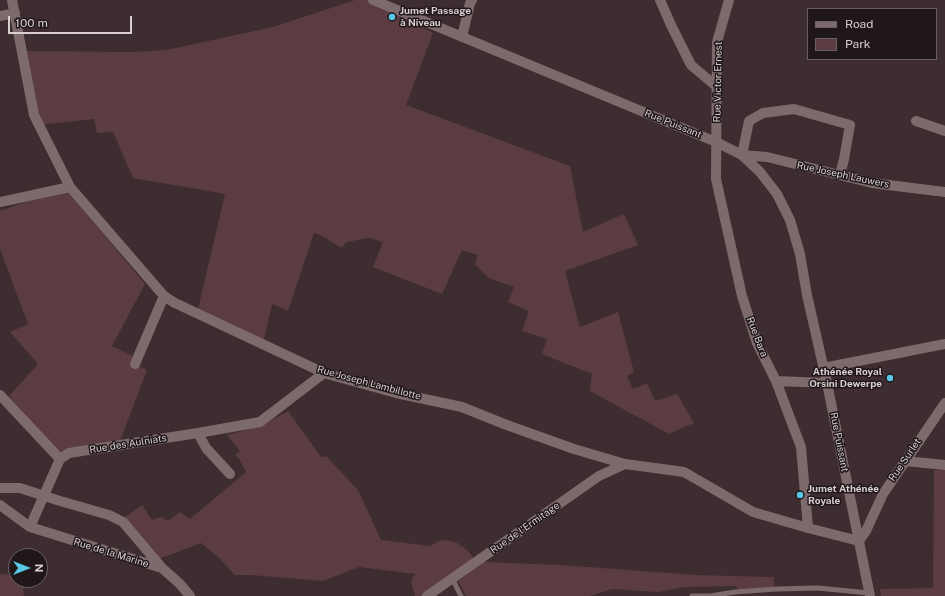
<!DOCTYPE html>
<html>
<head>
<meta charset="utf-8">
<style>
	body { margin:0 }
	#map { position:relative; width:945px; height:596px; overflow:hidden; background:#3d2d30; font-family:"Public Sans",sans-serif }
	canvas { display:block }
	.legend { position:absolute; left:807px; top:8px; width:130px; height:52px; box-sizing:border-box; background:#1f1719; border:1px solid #696062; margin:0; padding:5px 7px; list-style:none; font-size:12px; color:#d9ced0 }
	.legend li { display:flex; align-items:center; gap:8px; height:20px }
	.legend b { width:20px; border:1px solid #696062 }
	.north { position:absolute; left:8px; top:548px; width:40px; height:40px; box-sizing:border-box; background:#1f1719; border:1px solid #696062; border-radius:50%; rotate:90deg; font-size:11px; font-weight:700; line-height:16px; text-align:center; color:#d9ced0 }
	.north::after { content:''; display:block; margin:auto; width:14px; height:18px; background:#58c8e4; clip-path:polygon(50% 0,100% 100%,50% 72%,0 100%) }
	.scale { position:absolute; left:8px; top:16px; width:124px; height:18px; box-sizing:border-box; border:2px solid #d9ced0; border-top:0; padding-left:5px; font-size:12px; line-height:14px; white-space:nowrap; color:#d9ced0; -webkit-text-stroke:3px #1f1719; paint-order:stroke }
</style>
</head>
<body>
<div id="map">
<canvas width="945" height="596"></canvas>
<ul class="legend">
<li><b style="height:5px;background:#7d6a6d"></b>Road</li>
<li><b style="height:11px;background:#5a3c42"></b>Park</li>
</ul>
<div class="north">N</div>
<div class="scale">100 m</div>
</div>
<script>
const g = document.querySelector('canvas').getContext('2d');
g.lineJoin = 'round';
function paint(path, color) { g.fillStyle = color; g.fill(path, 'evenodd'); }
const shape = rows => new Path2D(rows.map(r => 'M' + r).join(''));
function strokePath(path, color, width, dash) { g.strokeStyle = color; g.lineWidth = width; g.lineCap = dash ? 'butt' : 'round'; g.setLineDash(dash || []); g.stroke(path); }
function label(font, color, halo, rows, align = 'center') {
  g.font = font + ' "Public Sans",sans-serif'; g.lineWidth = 3; g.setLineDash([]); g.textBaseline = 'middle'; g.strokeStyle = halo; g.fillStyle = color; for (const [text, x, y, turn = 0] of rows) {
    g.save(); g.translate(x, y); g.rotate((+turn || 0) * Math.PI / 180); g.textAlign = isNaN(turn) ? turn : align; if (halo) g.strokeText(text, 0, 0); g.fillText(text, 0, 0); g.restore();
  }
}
paint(shape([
	[355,0,371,0,433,33,406,105,570,166,583,232,624,214,638,245,565,271,580,327,618,312,634,372,627,376,633,389,647,383,655,401,677,394,694,423,669,434,590,391,592,374,542,354,547,339,522,331,529,311,508,302,514,287,489,278,475,264,478,255,462,250,442,294,373,267,383,242,369,238,346,242,342,248,322,236,314,233,288,311,272,304,263,344,197,313,225,194,133,178,113,132,97,133,94,119,39,125,22,51,134,52,166,50,273,27],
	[65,188,145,284,112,346,137,358,135,364,147,370,118,446,60,459,9,396,38,364,10,332,28,324,0,249,0,211],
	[288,411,321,457,326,456,358,490,381,540,430,546,438,541,447,540,457,543,466,549,477,562,427,596,415,596,411,582,415,574,359,567,323,581,251,575,235,575,218,557,201,543,159,559,122,519,142,505,152,520,161,517,168,521,180,512,190,519,246,472,239,459,235,455,240,451,227,435,261,426],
	[934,470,945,470,945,596,881,596,880,589,933,588],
	[484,562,561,565,696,575,770,577,774,577,774,589,739,591,736,586,684,587,658,592,612,589,590,596,466,596,458,581],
	[0,574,16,575,16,580,22,580,24,596,0,596]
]), '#5a3c42');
strokePath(shape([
	[452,578,461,596],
	[692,596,710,596,735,592,777,589,818,588,869,593]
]), '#7d6a6d', 5);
strokePath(shape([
	[12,0,34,115,70,187,164,296,175,303,324,373,396,393,462,407,504,424,574,449,625,464,684,472,753,512,808,528,859,541],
	[373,0,716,142,742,155,760,172,777,194,790,220,800,254,807,295,827,383,870,596],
	[660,0,671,25,691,65,717,87],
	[729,0,717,42,716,179,742,296,757,343,776,381,801,447,808,528],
	[0,16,15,13],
	[462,37,470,3,472,0],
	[916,121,945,131],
	[742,155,767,157,872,183,945,192],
	[742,155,749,121,763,113,794,109,850,125,844,159,840,175],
	[0,202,70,187],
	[135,364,164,296],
	[823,368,945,344],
	[776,381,827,383],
	[0,395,60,459],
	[198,433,206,448,230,474],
	[60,459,69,453,198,433,260,422,324,373],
	[905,461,945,465],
	[0,488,20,488,60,501,109,515,123,522,162,568,180,584,190,596],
	[0,505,30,527,162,568],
	[30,527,60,459],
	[859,541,866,531,883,494,945,403],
	[427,596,599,476,625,464]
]), '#7d6a6d', 10);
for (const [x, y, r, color] of [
	[392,17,4,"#58c8e4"],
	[890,378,4,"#58c8e4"],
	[800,495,4,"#58c8e4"]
]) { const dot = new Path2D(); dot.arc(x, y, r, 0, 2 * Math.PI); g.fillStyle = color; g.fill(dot); strokePath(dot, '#1f1719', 1.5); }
label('bold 10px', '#d9ced0', '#1f1719', [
	["Jumet Passage",400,11],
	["à Niveau",400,23],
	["Athénée Royal",882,372,"right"],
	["Orsini Dewerpe",882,384,"right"],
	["Jumet Athénée",808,489],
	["Royale",808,501]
], 'left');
label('10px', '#d9ced0', '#1f1719', [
	["Rue Victor Ernest",718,82,-89],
	["Rue Puissant",673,124,22],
	["Rue Joseph Lauwers",843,175,12],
	["Rue Bara",757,337,69],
	["Rue Joseph Lambillotte",369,383,15],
	["Rue Puissant",839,442,79],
	["Rue des Aulniats",128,444,-9],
	["Rue Surlet",905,460,-56],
	["Rue de l'Ermitage",525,528,-35],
	["Rue de la Marine",111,553,17]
]);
</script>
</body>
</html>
